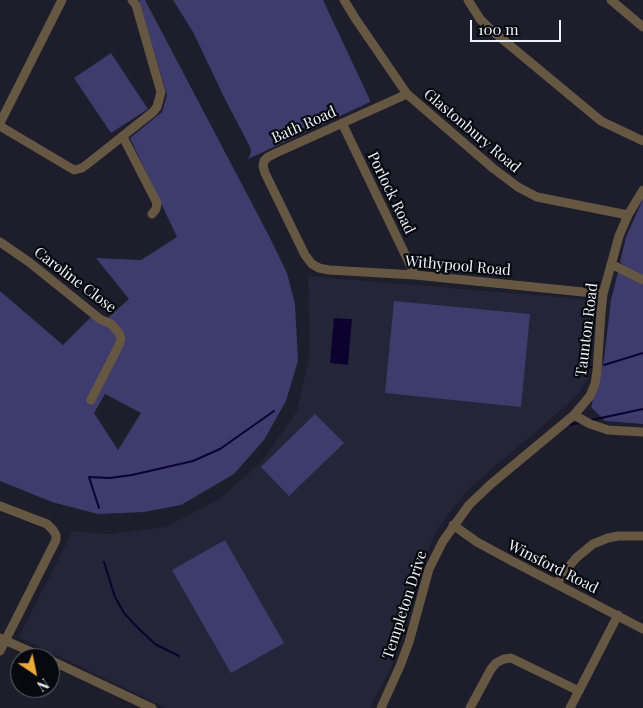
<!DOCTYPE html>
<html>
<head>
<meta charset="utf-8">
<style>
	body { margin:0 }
	#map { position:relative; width:643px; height:708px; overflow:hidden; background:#1d1d2c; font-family:"Playfair Display",serif }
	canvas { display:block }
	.north { position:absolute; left:10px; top:648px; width:50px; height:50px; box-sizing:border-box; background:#08080f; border:1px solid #65656e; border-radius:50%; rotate:146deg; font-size:14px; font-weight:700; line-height:20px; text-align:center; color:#f1f1fc }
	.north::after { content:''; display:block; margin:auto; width:18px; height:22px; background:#eba939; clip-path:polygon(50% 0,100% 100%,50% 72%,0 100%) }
	.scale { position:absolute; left:470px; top:20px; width:91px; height:22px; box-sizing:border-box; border:2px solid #f1f1fc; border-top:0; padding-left:6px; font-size:15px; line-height:18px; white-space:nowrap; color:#f1f1fc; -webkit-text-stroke:4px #08080f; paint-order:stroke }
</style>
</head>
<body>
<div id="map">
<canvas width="643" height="708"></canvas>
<div class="north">N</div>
<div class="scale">100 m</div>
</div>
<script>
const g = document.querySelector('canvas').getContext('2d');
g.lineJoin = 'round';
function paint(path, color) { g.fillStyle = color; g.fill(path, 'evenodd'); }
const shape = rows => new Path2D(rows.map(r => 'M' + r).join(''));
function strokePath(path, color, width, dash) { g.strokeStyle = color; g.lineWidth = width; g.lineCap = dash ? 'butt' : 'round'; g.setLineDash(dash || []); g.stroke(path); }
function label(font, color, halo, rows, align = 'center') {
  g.font = font + ' "Playfair Display",serif'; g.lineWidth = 4.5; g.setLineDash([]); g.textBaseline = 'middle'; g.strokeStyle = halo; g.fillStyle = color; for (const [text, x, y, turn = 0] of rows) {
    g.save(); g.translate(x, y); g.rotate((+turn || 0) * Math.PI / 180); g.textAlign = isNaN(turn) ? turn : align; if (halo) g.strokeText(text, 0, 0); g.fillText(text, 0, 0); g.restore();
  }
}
paint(shape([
	[308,276,594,300,588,378,578,394,537,431,491,469,463,495,439,527,420,566,392,665,370,708,166,708,19,637,62,552,72,531,108,534,166,527,221,498,263,460,297,411,310,353]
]), '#25253a');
paint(shape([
	[139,0,145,0,268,234,287,273,295,304,298,361,286,401,264,440,234,474,181,505,144,512,98,514,52,502,0,481,0,291,63,345,92,316,101,324,129,299,96,258,141,260,177,237,130,138,162,112,167,95],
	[105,394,141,413,118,450,94,413],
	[173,0,323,0,370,100,370,102,248,159,251,152,250,147,223,95,193,32],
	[111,53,148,109,111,133,74,78],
	[643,199,643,276,627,268,620,262,626,237],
	[618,272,643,284,643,424,605,421,591,407,604,359,611,300],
	[394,301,530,314,521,407,385,393],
	[315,414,344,443,289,496,261,467],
	[225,540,284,643,231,673,172,570]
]), '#3e3b6d');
paint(shape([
	[334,318,352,319,348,365,330,363]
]), '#0c022e');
strokePath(shape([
	[604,365,643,353],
	[586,368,592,367],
	[591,420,643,409],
	[592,420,643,409],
	[567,425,580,423],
	[567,425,579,423],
	[99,508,89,477,110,478,132,475,193,461,220,449,274,411],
	[104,562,115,597,124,613,137,627,155,644,179,656]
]), '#0c022e', 2);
strokePath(shape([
	[344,0,355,18,407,94,494,169,518,187,537,197,628,215],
	[468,0,480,19,489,28,601,121,643,141],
	[611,0,643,27],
	[407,94,276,153,268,157,264,161,263,166,265,173,305,255,312,264,319,268,329,270,415,275,603,294],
	[0,123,62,0],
	[342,123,415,275],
	[0,126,74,170,82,168,90,162,153,112,157,107,161,92,136,5,132,0],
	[123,137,157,203,156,209,152,214],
	[0,242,29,262,100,319,111,324,119,333,121,339,119,345,91,400],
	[611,264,643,280],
	[574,415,590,424,608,430,643,432],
	[0,506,47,524,53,530,56,535,56,540,0,651],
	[453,525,477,542,512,561,643,629],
	[557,584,562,575,576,558,593,544,608,538,618,536,643,536],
	[0,638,45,658],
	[50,660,152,708],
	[381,708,400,666,409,642,429,569,443,541,469,505,491,484,574,415,590,396,595,384,597,371,601,313,603,294,619,236,628,215,643,190],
	[470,708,491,669,496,663,504,659,511,658,579,691],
	[570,708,618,615]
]), '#665742', 9);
label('15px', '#f1f1fc', '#08080f', [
	["Bath Road",304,125,-24],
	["Glastonbury Road",472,131,40],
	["Porlock Road",391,193,64],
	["Withypool Road",458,266,5],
	["Caroline Close",75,280,37],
	["Taunton Road",587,330,-83],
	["Winsford Road",553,567,27],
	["Templeton Drive",405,605,-72]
]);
</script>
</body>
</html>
